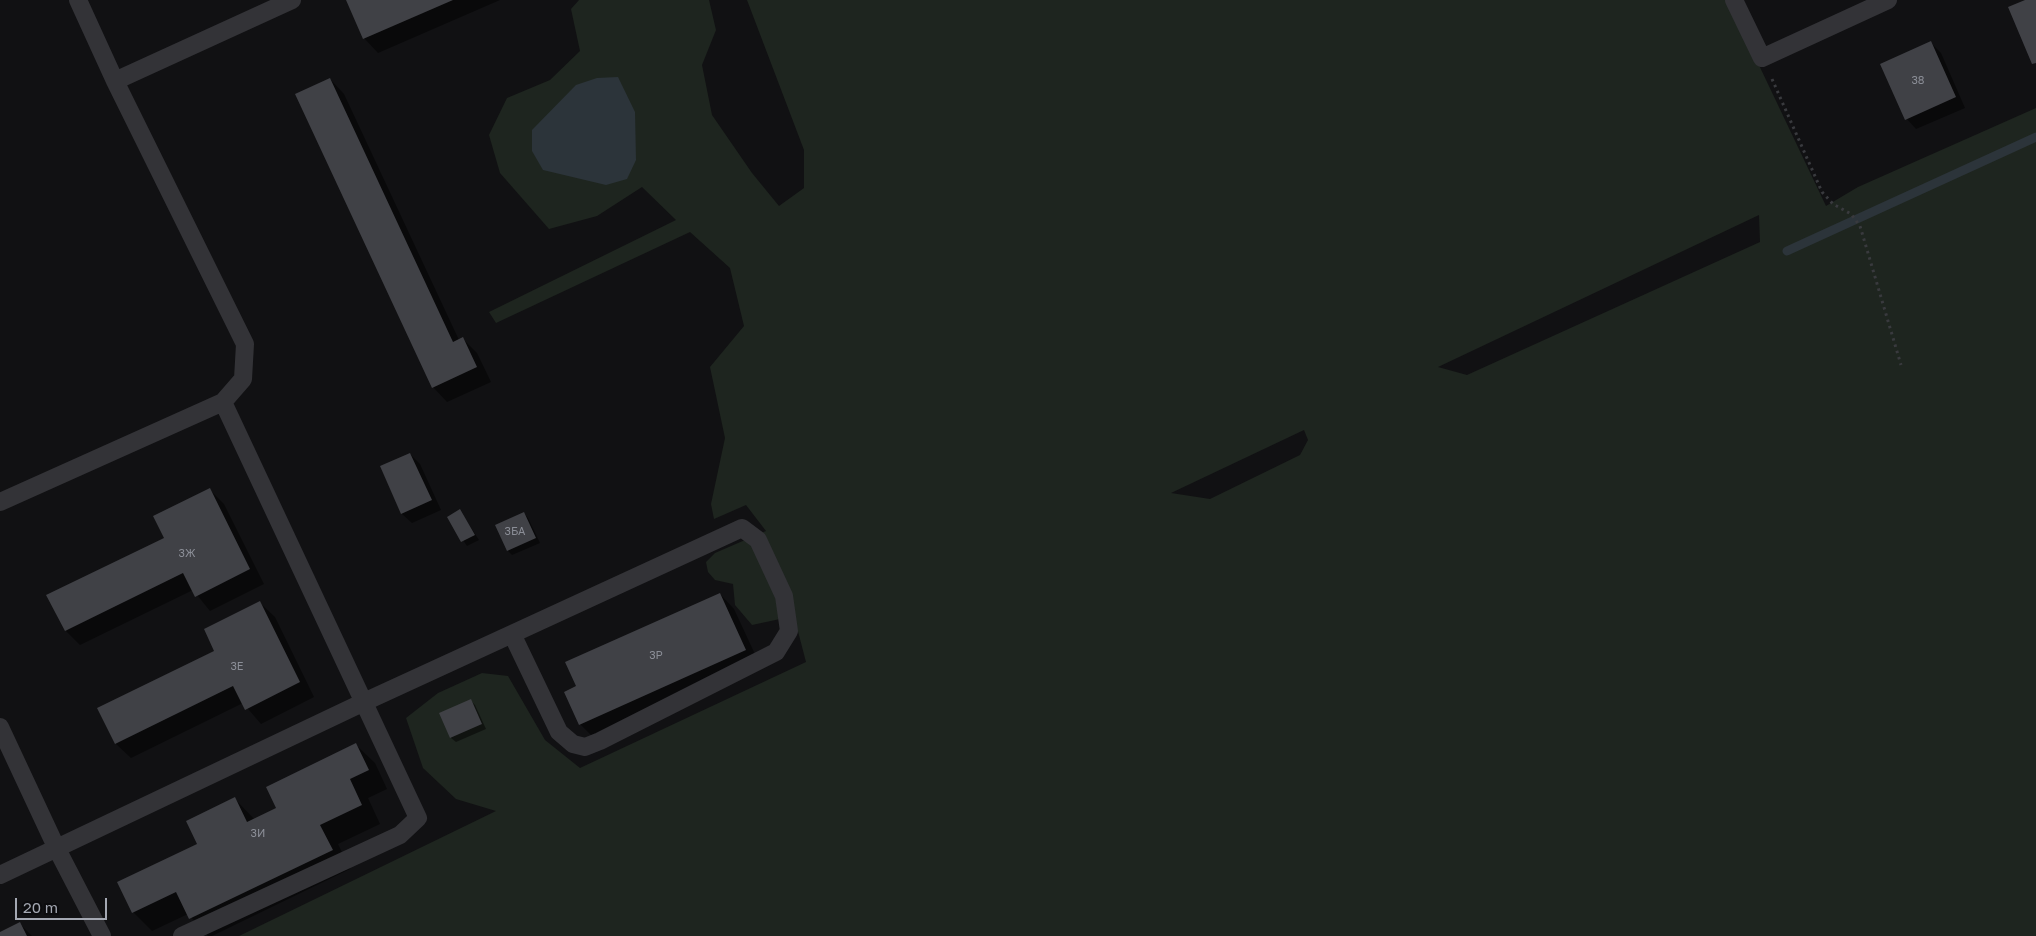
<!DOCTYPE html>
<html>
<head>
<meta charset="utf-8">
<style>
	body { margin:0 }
	#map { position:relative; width:2036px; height:936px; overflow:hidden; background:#111113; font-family:"Golos Text",sans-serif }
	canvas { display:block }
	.scale { position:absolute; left:15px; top:898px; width:92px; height:22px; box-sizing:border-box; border:2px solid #a4a8b2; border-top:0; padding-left:6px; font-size:15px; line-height:18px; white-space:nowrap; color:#a4a8b2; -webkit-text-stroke:4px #0c0c0e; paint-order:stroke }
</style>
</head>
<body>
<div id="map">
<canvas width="2036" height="936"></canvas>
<div class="scale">20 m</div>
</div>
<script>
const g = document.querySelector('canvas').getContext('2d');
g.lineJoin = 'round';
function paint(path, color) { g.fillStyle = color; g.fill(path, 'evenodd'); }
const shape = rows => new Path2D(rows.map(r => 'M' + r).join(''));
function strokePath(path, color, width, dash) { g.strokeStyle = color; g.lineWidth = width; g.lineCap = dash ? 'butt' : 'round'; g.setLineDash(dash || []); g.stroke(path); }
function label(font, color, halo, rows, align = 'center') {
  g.font = font + ' "Golos Text",sans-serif'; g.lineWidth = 4; g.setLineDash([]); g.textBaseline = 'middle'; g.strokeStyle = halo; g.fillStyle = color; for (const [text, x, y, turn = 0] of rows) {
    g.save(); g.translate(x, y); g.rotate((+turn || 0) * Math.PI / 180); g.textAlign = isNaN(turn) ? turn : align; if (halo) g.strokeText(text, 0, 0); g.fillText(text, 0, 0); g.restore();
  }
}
paint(shape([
	[579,0,709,0,716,30,702,65,712,115,752,173,779,206,804,188,804,150,747,0,1728,0,1826,206,1858,187,2036,108,2036,936,239,936,496,811,456,799,423,768,406,718,438,693,482,673,508,676,545,740,580,768,806,662,794,616,752,625,735,605,733,584,715,580,708,572,706,562,715,553,766,531,746,505,714,519,711,504,725,438,710,367,744,326,730,268,690,232,496,323,489,312,676,220,642,187,597,216,549,229,500,173,489,135,507,98,550,80,580,51,571,9],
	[1759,215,1760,242,1467,375,1438,367],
	[1304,430,1308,440,1300,455,1210,499,1171,493]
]), '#1e251f');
paint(shape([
	[618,77,635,112,636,160,627,179,606,185,543,170,532,151,532,130,576,85,597,78]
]), '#2c343a');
paint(shape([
	[347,0,500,0,378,53,364,38],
	[1931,43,1941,53,1965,108,1916,129,1907,119,1882,65],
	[330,79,344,94,459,340,463,339,477,353,491,382,447,402,433,387],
	[410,454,420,464,441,510,412,523,402,514,381,467],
	[210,490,224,504,264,584,210,611,193,590,80,645,66,631,165,538],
	[460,511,479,540,467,546,448,517],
	[524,513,528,518,540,543,512,555,508,551],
	[720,594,734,609,760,665,595,739,580,724,577,687],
	[260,603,275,617,314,697,261,724,243,703,131,758,116,744,99,709,216,651],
	[471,701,475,705,486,729,456,742,451,738,441,714],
	[356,745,375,763,387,789,368,798,380,824,338,844,350,869,212,936,208,936,188,914,152,931,133,912,198,844,235,799,255,820,278,809],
	[20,924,32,936,0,936,0,934]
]), '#0007');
strokePath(shape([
	[1787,251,2036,137]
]), '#2c343a', 9);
paint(shape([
	[346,0,453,0,363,39],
	[2025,0,2036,0,2036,63,2032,64,2008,7],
	[1931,41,1956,97,1905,120,1880,64],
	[330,78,453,342,463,337,477,367,432,388,295,94],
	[410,453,432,500,401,514,380,466],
	[210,488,250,569,195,597,183,573,65,631,46,595,164,538,153,516],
	[460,509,475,535,461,542,447,517],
	[524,512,536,538,507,551,495,525],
	[720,593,746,650,579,725,564,692,576,686,565,662],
	[260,601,300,682,245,710,233,686,115,744,97,708,214,651,204,629],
	[471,699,482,724,450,738,439,713],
	[356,743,369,770,350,779,362,805,320,825,333,850,189,919,176,892,132,913,117,882,197,844,186,821,235,797,247,822,276,808,266,787],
	[20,922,27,936,0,936,0,932]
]), '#404146');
strokePath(shape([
	[1772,79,1822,192,1833,204,1851,214,1860,226,1901,365]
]), '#393a3e', 3, [2.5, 4]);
strokePath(shape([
	[78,0,115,81,245,344,243,379,223,402,418,818,400,835,182,936],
	[1734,0,1762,58,1888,0],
	[115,81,292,0],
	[0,502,223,402],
	[0,727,57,849,102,936],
	[0,875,362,703,512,634,742,528,758,540,784,596,789,631,776,652,600,741,585,747,573,744,559,732,512,634]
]), '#333337', 18);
label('11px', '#8b8e97', null, [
	["38",1918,81],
	["3БА",515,532],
	["3Ж",187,554],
	["3Р",656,656],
	["3Е",237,667],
	["3И",258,834]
]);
</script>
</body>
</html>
